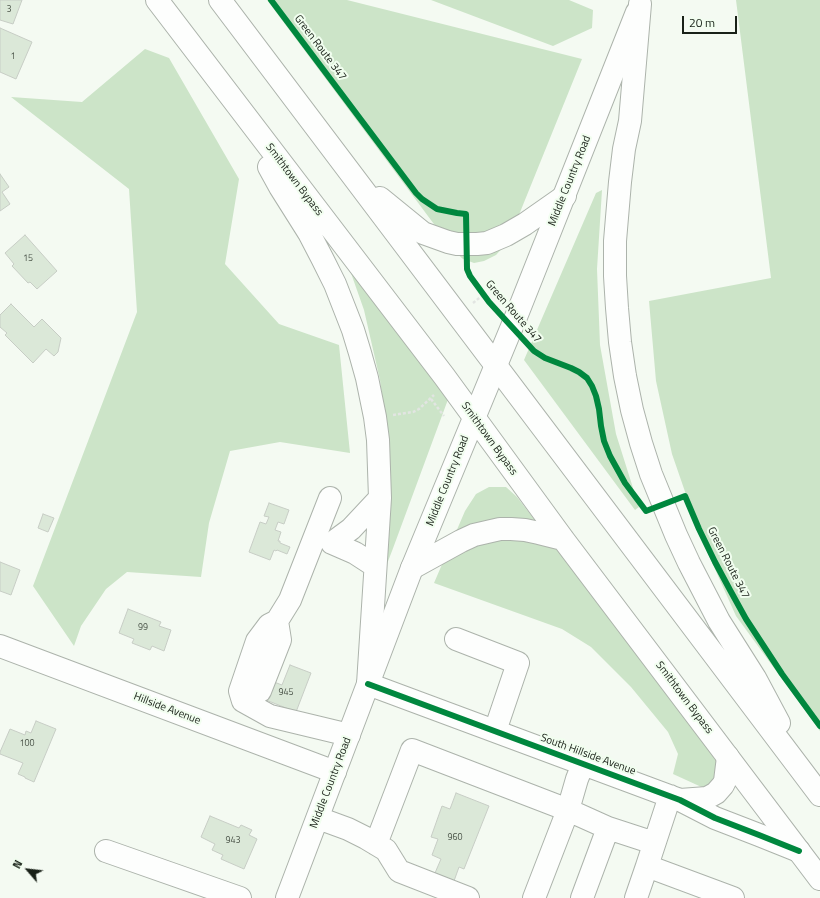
<!DOCTYPE html>
<html>
<head>
<meta charset="utf-8">
<style>
	body { margin:0 }
	#map { position:relative; width:820px; height:898px; overflow:hidden; background:#f4faf2; font-family:"Titillium Web",sans-serif }
	canvas { display:block }
	.north { position:absolute; left:8px; top:850px; width:40px; height:40px; -webkit-text-stroke:3px #f1feef; paint-order:stroke; rotate:298deg; font-size:11px; font-weight:700; line-height:16px; text-align:center; color:#192118 }
	.north::after { content:''; display:block; margin:auto; width:14px; height:18px; background:#192118; clip-path:polygon(50% 0,100% 100%,50% 72%,0 100%) }
	.scale { position:absolute; left:682px; top:16px; width:55px; height:18px; box-sizing:border-box; border:2px solid #192118; border-top:0; padding-left:5px; font-size:12px; line-height:14px; white-space:nowrap; color:#192118; -webkit-text-stroke:3px #f1feef; paint-order:stroke }
</style>
</head>
<body>
<div id="map">
<canvas width="820" height="898"></canvas>
<div class="north">N</div>
<div class="scale">20 m</div>
</div>
<script>
const g = document.querySelector('canvas').getContext('2d');
g.lineJoin = 'round';
function paint(path, color) { g.fillStyle = color; g.fill(path, 'evenodd'); }
const shape = rows => new Path2D(rows.map(r => 'M' + r).join(''));
function strokePath(path, color, width, dash) { g.strokeStyle = color; g.lineWidth = width; g.lineCap = dash ? 'butt' : 'round'; g.setLineDash(dash || []); g.stroke(path); }
function label(font, color, halo, rows, align = 'center') {
  g.font = font + ' "Titillium Web",sans-serif'; g.lineWidth = 4; g.setLineDash([]); g.textBaseline = 'middle'; g.strokeStyle = halo; g.fillStyle = color; for (const [text, x, y, turn = 0] of rows) {
    g.save(); g.translate(x, y); g.rotate((+turn || 0) * Math.PI / 180); g.textAlign = isNaN(turn) ? turn : align; if (halo) g.strokeText(text, 0, 0); g.fillText(text, 0, 0); g.restore();
  }
}
paint(shape([
	[267,0,347,0,582,59,508,242,496,255,484,261,474,263,463,259,454,251],
	[431,0,569,0,593,10,592,28,553,46],
	[736,0,820,0,820,731,736,616,701,538,672,454,656,381,649,301,771,278],
	[145,49,169,58,239,179,225,264,279,324,339,345,350,453,280,442,230,451,209,523,201,577,127,572,106,589,81,626,74,646,33,586,137,312,129,189,11,97,82,102],
	[602,190,597,269,600,345,616,434,639,507,635,510,524,360,596,193],
	[346,259,450,394,392,551,380,582,389,451,380,380,364,310],
	[489,487,506,487,517,497,724,765,708,790,673,774,678,754,668,732,631,687,591,647,562,629,434,583,465,511,476,494]
]), '#cce4c8');
const building = shape([
	[0,0,22,0,13,24,0,20,0,0],
	[0,28,32,42,16,79,0,72,0,28],
	[0,174,9,187,2,192,10,204,0,211,0,174],
	[25,235,57,271,37,289,30,282,28,283,12,266,14,264,5,253,25,235],
	[11,304,34,327,42,319,61,338,58,352,54,356,46,349,33,363,5,335,7,333,0,327,0,315,11,304],
	[269,503,289,510,284,524,278,522,275,530,281,532,278,541,280,541,280,543,290,547,287,554,277,550,276,551,274,550,270,560,249,552,260,522,266,524,269,517,264,516,269,503],
	[43,514,54,518,48,532,38,528,43,514],
	[0,562,20,570,11,595,0,591,0,562],
	[128,609,161,622,159,626,171,630,164,651,152,646,150,650,132,643,134,639,119,633,128,609],
	[290,665,311,673,296,712,266,700,274,682,282,685,290,665],
	[36,721,56,729,34,782,25,778,25,777,18,774,23,763,0,754,0,752,10,729,25,735,26,731,31,733,36,721],
	[456,793,489,806,464,869,459,867,454,881,435,873,441,859,432,855,438,839,431,837,442,806,450,809,456,793],
	[210,816,239,828,241,825,252,830,249,835,257,839,244,869,221,859,223,855,212,850,215,844,201,837,210,816]
]);
paint(building, '#dbe8d8');
strokePath(building, '#c7cdc5', 1);
const minor = shape([
	[277,621,269,625,257,641,240,691,243,701,270,716,349,735],
	[456,639,518,663,495,731],
	[0,646,335,772],
	[368,684,680,800,715,818,759,835,799,851],
	[260,691,280,640,277,621,290,600,330,498],
	[670,796,647,866,733,898],
	[680,800,707,798,716,793,723,785,725,781,728,757],
	[318,818,348,829,366,838,386,850,399,871,468,898],
	[376,844,412,750,568,810,608,828],
	[106,851,240,898],
	[534,898,568,810,577,779,583,764],
	[582,898,608,828,654,843],
	[636,898,647,866]
]);
const major = shape([
	[287,898,368,684,412,568,518,312,637,12]
]);
const highway = shape([
	[157,0,444,376,563,539,820,879],
	[220,0,820,795],
	[640,4,630,121,624,149,620,182,615,241,615,276,617,308,620,342,625,376,632,410,641,443,651,474,676,535,689,563,719,621,755,678,779,723],
	[269,167,280,187,309,233,322,258,335,284,353,330,360,353,367,378,375,417,378,440,380,498,368,684],
	[380,198,423,233,448,242,457,244,477,244,487,243,506,235,525,224,565,196],
	[332,543,351,529,380,498],
	[332,543,355,553,375,566],
	[412,568,461,541,474,535,500,529,511,529,525,530,539,533,563,539]
]);
strokePath(minor, '#acb3ab', 24);
strokePath(major, '#acb3ab', 24);
strokePath(highway, '#acb3ab', 24);
strokePath(shape([
	[473,303,483,295],
	[431,399,444,416],
	[393,415,413,412,419,409,434,395]
]), '#e2e5e2', 2.5, [3, 2]);
strokePath(minor, '#fdfefd', 22);
strokePath(major, '#fdfefd', 22);
strokePath(highway, '#fdfefd', 22);
strokePath(shape([
	[271,0,416,193,422,199,437,209,457,213,466,214,467,269,470,276,489,302,534,351,545,358,571,368,579,372,587,378,592,386,596,396,599,409,601,426,604,441,610,456,625,483,646,511,685,496,699,529,715,562,730,590,746,619,782,674,820,726],
	[368,684,680,800,715,818,759,835,799,851]
]), '#00873e', 6);
label('9px', '#4a5348', null, [
	["3",9,10],
	["1",13,57],
	["15",28,259],
	["99",143,628],
	["945",286,693],
	["100",27,744],
	["960",455,838],
	["943",233,841]
]);
label('11px', '#192118', '#f1feef', [
	["Green Route 347",320,48,53],
	["Smithtown Bypass",294,180,53],
	["Middle Country Road",570,181,-68],
	["Green Route 347",513,312,49],
	["Smithtown Bypass",489,439,54],
	["Middle Country Road",448,481,-68],
	["Green Route 347",728,563,63],
	["Smithtown Bypass",684,698,53],
	["Hillside Avenue",167,709,21],
	["South Hillside Avenue",588,755,20],
	["Middle Country Road",331,783,-69]
]);
</script>
</body>
</html>
